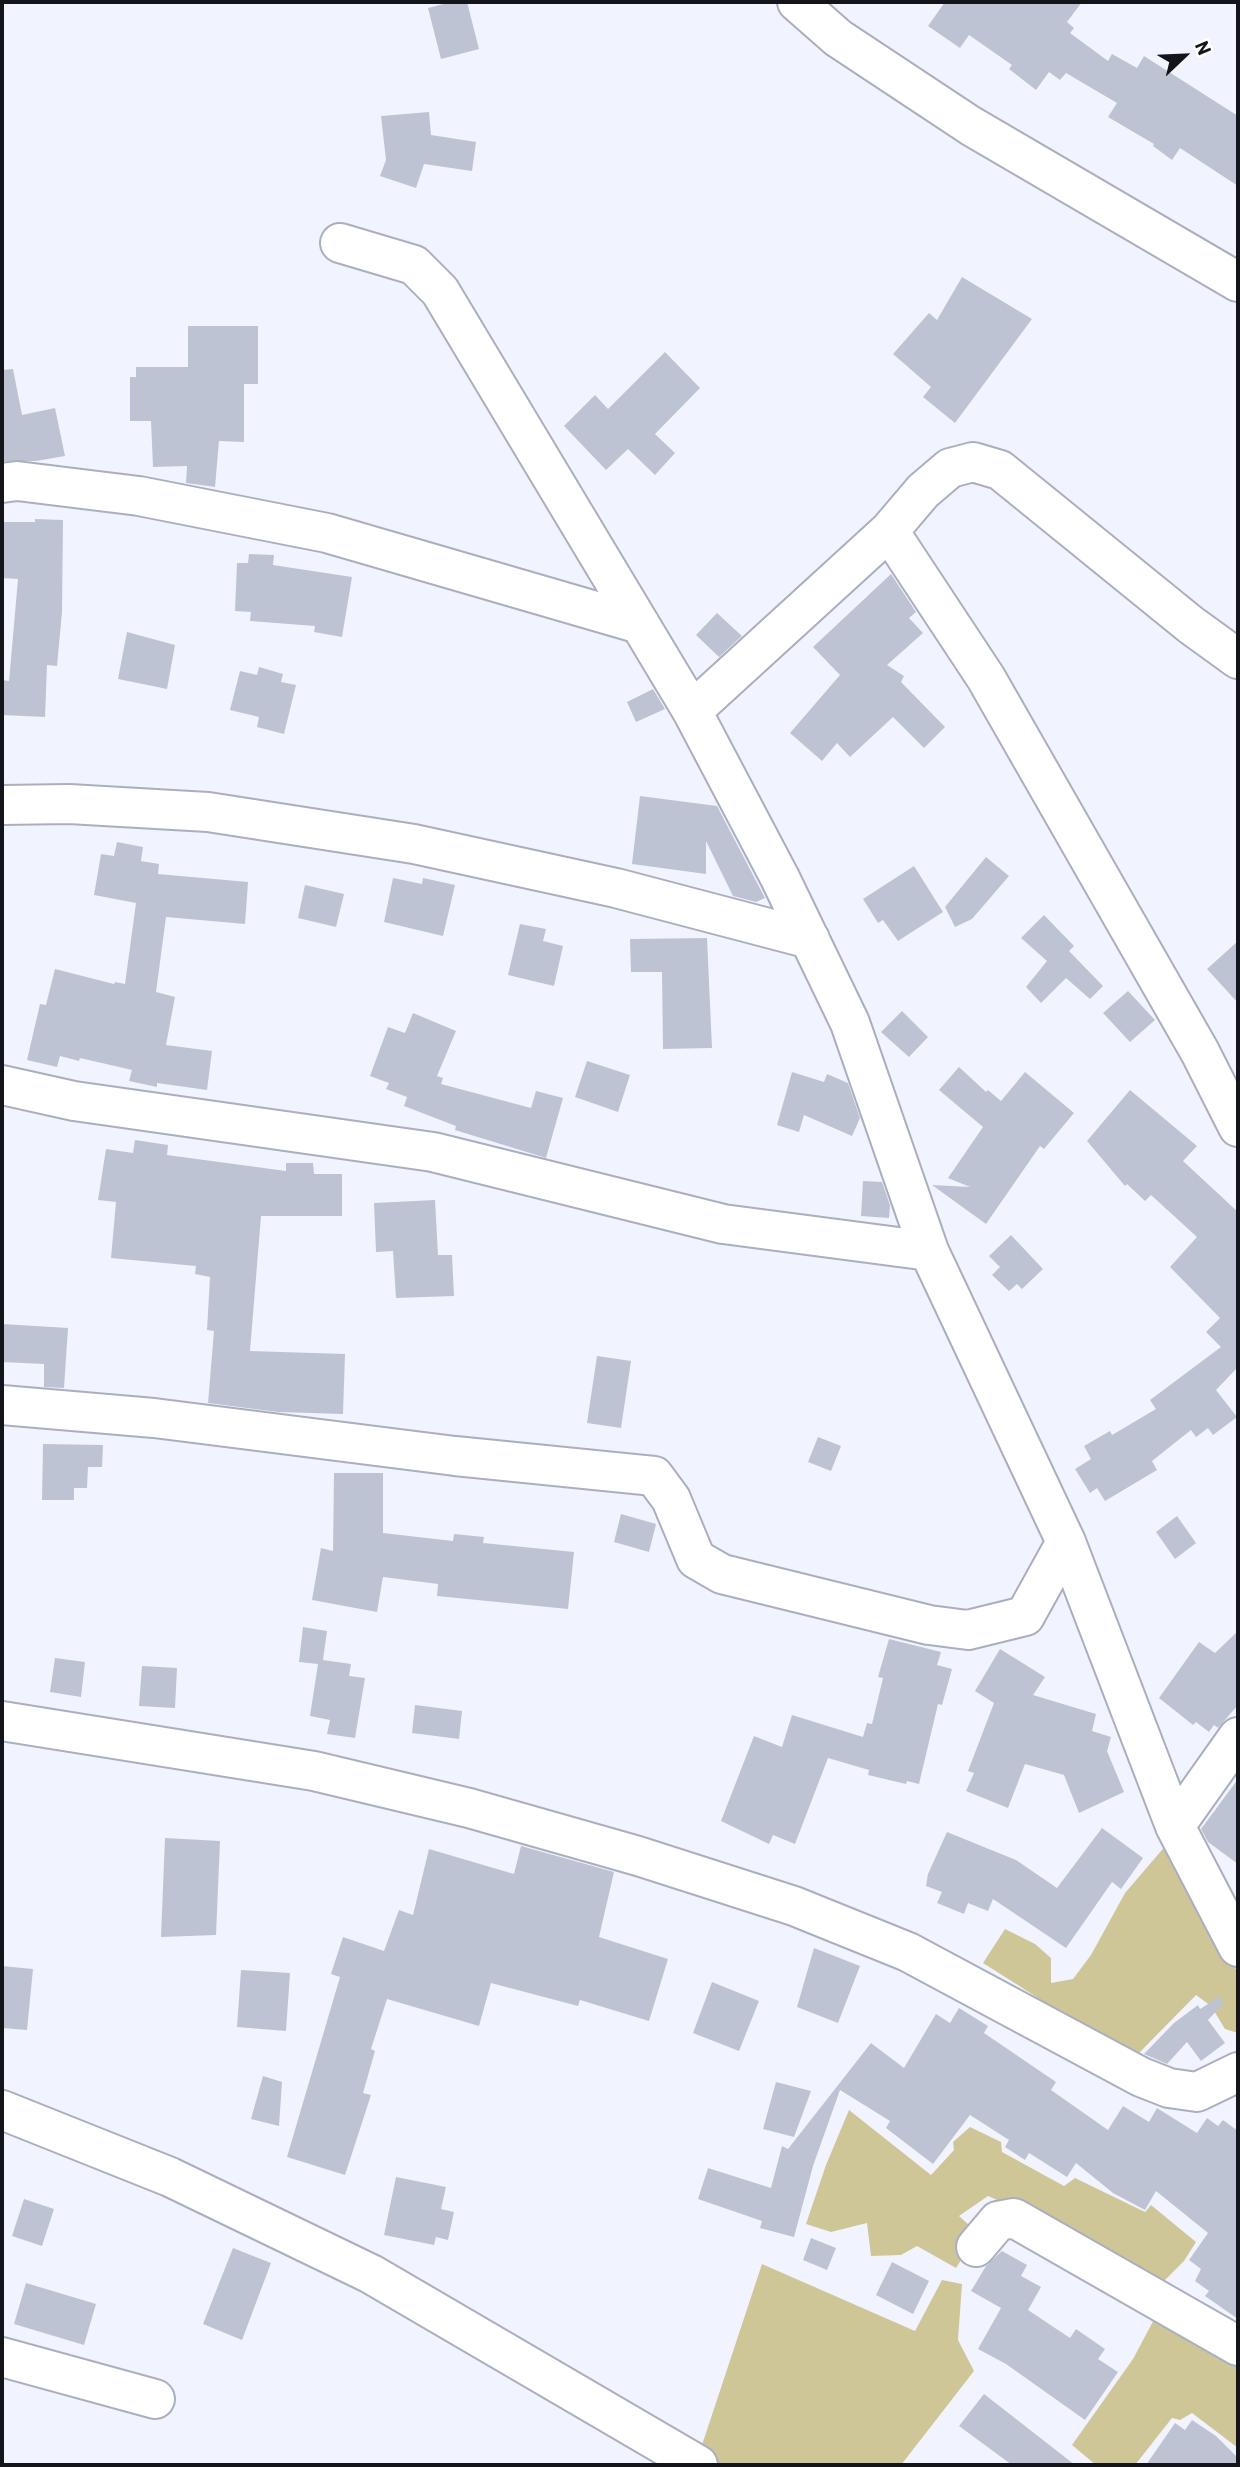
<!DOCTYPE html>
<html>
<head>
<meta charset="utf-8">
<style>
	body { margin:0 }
	#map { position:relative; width:1240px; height:2467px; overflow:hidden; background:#f1f4fe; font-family:Barlow,sans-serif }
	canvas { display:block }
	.frame { position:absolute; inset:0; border:4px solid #13151b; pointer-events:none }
	.north { position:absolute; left:1149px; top:21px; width:70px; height:70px; -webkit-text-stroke:5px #fff; paint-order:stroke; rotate:67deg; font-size:19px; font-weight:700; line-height:28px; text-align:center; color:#13151b }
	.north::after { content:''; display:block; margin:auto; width:24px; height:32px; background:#13151b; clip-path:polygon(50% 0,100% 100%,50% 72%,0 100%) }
</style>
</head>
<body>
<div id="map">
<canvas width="1240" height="2467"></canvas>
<div class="frame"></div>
<div class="north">N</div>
</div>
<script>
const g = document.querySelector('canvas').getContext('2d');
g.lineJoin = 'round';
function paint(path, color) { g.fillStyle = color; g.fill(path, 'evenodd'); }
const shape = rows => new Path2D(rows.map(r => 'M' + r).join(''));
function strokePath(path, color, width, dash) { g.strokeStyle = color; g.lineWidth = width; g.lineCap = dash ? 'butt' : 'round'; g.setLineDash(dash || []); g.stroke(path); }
paint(shape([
	[1173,1837,1238,1974,1238,2033,1225,2029,1211,2006,1196,1995,1137,2055,1078,2032,1035,1996,983,1963,1005,1929,1035,1944,1051,1958,1051,1983,1073,1979,1091,1955,1125,1893],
	[849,2110,931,2175,954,2150,953,2142,970,2127,1001,2142,1002,2152,1064,2186,1075,2178,1145,2212,1151,2205,1196,2242,1184,2261,1154,2291,1015,2208,988,2196,959,2216,978,2233,956,2268,917,2246,901,2255,871,2256,867,2223,831,2232,806,2224,826,2165],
	[762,2264,915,2331,942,2280,962,2284,958,2340,974,2371,901,2465,715,2465,701,2448],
	[1158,2312,1238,2358,1238,2448,1192,2413,1180,2420,1172,2418,1135,2465,1096,2465,1072,2445,1133,2359]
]), '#cfc697');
paint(shape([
	[451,2,467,2,479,49,441,59,428,8],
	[945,2,1082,2,1067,22,1074,28,1070,33,1108,61,1112,54,1137,68,1144,56,1238,116,1238,186,1180,148,1172,160,1153,146,1154,144,1108,117,1117,103,1066,73,1060,80,1049,72,1036,90,1009,69,1012,65,969,35,960,48,928,26],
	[429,112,431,135,476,142,472,171,424,164,416,188,380,176,386,160,381,116],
	[962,277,1032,319,955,423,923,397,931,387,893,354,929,313,937,320],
	[188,326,258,326,258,384,244,384,244,442,219,441,215,487,186,483,187,466,153,467,151,421,130,421,130,377,136,377,136,367,188,367],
	[665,352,700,388,655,434,675,453,655,475,628,449,606,470,564,426,595,395,608,409],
	[13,369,22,415,55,408,65,456,36,461,3,461,2,370],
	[35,519,63,520,62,612,57,666,47,665,45,717,2,715,2,680,9,681,18,579,2,578,2,522,35,522],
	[249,554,274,555,273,565,352,577,342,637,314,632,315,626,250,621,251,612,235,611,237,563,248,563],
	[891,574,916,612,909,618,923,633,887,665,904,676,901,682,945,727,924,748,893,717,850,757,837,743,822,761,790,733,840,675,813,647],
	[717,613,742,636,719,657,696,635],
	[127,632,175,645,167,689,118,679],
	[259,667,283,674,281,682,296,685,284,734,257,727,259,717,230,710,240,671,257,675],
	[653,689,665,709,636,722,627,702],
	[640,796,717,806,765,898,756,902,733,896,706,841,706,874,632,864],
	[117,842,143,847,141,861,159,864,158,874,248,882,245,924,166,917,156,992,175,997,166,1045,212,1051,207,1090,157,1083,157,1087,129,1081,132,1070,80,1058,79,1061,60,1056,57,1067,27,1060,40,1004,46,1005,55,969,114,984,115,982,125,984,136,903,94,895,101,854,114,856],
	[986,857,1009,876,972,919,955,927,945,907],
	[914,866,943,912,898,941,883,920,878,923,863,899],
	[393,878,422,884,423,878,455,885,443,936,384,922],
	[305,885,344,894,336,927,298,918],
	[1044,915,1074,946,1069,951,1103,986,1090,999,1066,978,1041,1003,1026,987,1047,961,1021,938],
	[520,924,546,929,543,941,563,946,554,986,508,975],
	[707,938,712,1048,663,1049,662,972,631,972,630,939],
	[1238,941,1238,1003,1207,969],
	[1128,991,1155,1020,1130,1042,1103,1013],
	[902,1011,928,1037,909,1057,881,1032],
	[413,1013,456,1031,437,1076,443,1078,441,1084,531,1108,536,1091,563,1098,546,1158,455,1130,456,1126,404,1106,407,1097,386,1089,389,1083,370,1076,388,1027,405,1033],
	[587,1061,630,1075,618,1112,575,1097],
	[959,1067,986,1092,988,1090,1001,1101,1025,1072,1074,1113,1044,1149,1040,1146,986,1224,932,1185,970,1187,948,1178,983,1127,939,1090],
	[792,1072,824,1082,827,1074,848,1083,860,1118,852,1136,804,1115,799,1132,777,1125],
	[1130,1090,1197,1146,1183,1161,1238,1212,1238,1367,1216,1390,1237,1417,1213,1435,1208,1428,1196,1437,1191,1430,1152,1461,1157,1470,1105,1501,1097,1488,1090,1493,1075,1469,1091,1459,1084,1446,1110,1431,1112,1435,1156,1409,1150,1400,1221,1347,1206,1332,1220,1318,1170,1267,1197,1237,1151,1195,1145,1201,1127,1184,1125,1186,1087,1141],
	[135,1140,168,1145,167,1155,286,1171,286,1163,313,1163,314,1174,342,1174,342,1216,261,1216,250,1351,345,1354,343,1414,278,1412,208,1403,214,1331,207,1330,210,1277,195,1274,196,1266,111,1258,116,1202,98,1200,106,1149,133,1153],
	[863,1181,882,1182,890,1205,889,1218,861,1216],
	[435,1200,438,1255,452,1255,454,1296,396,1298,393,1251,376,1252,374,1203],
	[1011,1235,1043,1269,1022,1289,1017,1284,1009,1291,992,1275,1000,1267,989,1256],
	[2,1324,68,1328,64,1388,44,1387,44,1364,2,1362],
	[597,1356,631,1361,621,1428,587,1423],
	[818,1437,841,1446,831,1471,808,1462],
	[43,1444,103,1445,102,1467,88,1467,87,1488,74,1488,74,1500,42,1500],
	[334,1473,383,1473,383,1533,453,1541,454,1534,484,1537,483,1543,574,1552,568,1609,437,1596,438,1584,383,1577,377,1612,312,1600,321,1548,333,1551],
	[621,1514,656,1524,649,1552,614,1542],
	[1177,1516,1196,1543,1175,1559,1156,1532],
	[303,1627,327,1631,323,1660,351,1664,349,1676,365,1678,355,1738,327,1734,330,1720,310,1716,318,1664,299,1662],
	[1238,1631,1238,1705,1218,1728,1214,1725,1209,1732,1196,1722,1193,1725,1159,1698,1199,1642,1215,1653],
	[889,1639,941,1652,937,1665,952,1669,942,1705,938,1704,919,1784,907,1781,906,1784,868,1775,869,1770,828,1758,795,1844,773,1835,769,1844,721,1821,754,1736,782,1747,792,1715,863,1737,867,1723,872,1724,883,1678,878,1677],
	[1000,1649,1045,1677,1033,1695,1096,1714,1092,1731,1111,1737,1107,1751,1124,1792,1079,1813,1064,1775,1025,1764,1008,1808,966,1791,974,1773,968,1771,994,1703,975,1691],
	[55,1658,85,1662,81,1697,50,1692],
	[142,1666,177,1668,175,1708,139,1706],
	[415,1705,462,1711,459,1739,412,1733],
	[1238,1779,1238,1864,1208,1842,1201,1829],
	[1102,1828,1143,1858,1121,1889,1112,1882,1066,1948,993,1899,988,1911,968,1903,964,1914,937,1903,942,1892,926,1886,928,1874,947,1832,1016,1860,1057,1888],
	[165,1838,220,1841,216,1935,161,1937],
	[521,1846,614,1872,599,1937,668,1959,649,2021,580,2000,578,2006,491,1983,479,2026,387,1999,371,2049,375,2051,363,2093,371,2095,345,2175,287,2157,340,1977,331,1974,343,1937,384,1951,399,1910,413,1915,429,1849,514,1874],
	[814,1948,860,1966,838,2023,797,2007],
	[2,1966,33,1969,27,2030,2,2028],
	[241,1970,290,1973,286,2031,237,2027],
	[712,1982,759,2001,739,2051,693,2033],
	[1219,1997,1224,2003,1208,2020,1225,2043,1201,2061,1187,2042,1167,2064,1144,2054,1174,2023,1198,2005,1200,2009],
	[959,2008,988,2026,984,2033,1056,2082,1051,2090,1108,2130,1123,2106,1149,2122,1157,2108,1197,2133,1207,2118,1218,2126,1223,2120,1238,2131,1238,2319,1205,2296,1209,2291,1195,2281,1201,2269,1189,2260,1208,2233,1156,2191,1145,2210,1113,2193,1076,2163,1067,2177,1029,2153,1025,2160,1005,2147,1009,2140,970,2115,933,2164,886,2128,890,2121,840,2090,813,2166,794,2237,760,2228,762,2221,698,2199,708,2168,771,2188,782,2146,788,2149,871,2043,904,2068,936,2014,950,2023],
	[263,2076,282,2082,279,2126,251,2119],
	[776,2082,811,2091,794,2137,763,2129],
	[396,2177,446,2187,441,2209,454,2212,448,2240,436,2237,434,2245,384,2235],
	[24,2199,54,2209,42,2246,12,2236],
	[811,2238,836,2248,827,2270,803,2260],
	[233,2248,271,2263,242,2340,203,2324],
	[1002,2251,1027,2265,1021,2276,1041,2287,1028,2310,1070,2338,1076,2329,1105,2349,1098,2359,1118,2372,1085,2420,1006,2364,978,2349,1001,2308,971,2291,986,2266],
	[892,2262,929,2281,913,2314,876,2295],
	[26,2283,96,2304,84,2345,14,2324],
	[984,2394,1075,2465,1012,2465,959,2426],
	[1192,2420,1216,2436,1238,2458,1238,2465,1146,2465,1175,2423,1185,2430]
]), '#bec3d4');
const minor = shape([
	[797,2,838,38,971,126,1238,282],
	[340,243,414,265,440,291,692,711,780,878,850,1023,929,1251,1066,1542,1175,1826,1238,1947],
	[2,483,17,481,139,496,327,533,640,624],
	[889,531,986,678,1200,1052,1238,1127],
	[692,711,889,531,923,491,950,468,973,462,1000,470,1191,625,1238,659],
	[2,805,69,804,208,812,414,844,616,888,810,939],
	[2,1085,74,1101,433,1152,723,1224,929,1251],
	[2,1405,154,1418,455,1456,654,1476,671,1499,696,1559,722,1574,929,1625,968,1630,1025,1616,1066,1542],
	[2,1721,314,1771,469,1808,638,1856,794,1906,908,1952,1141,2077,1169,2088,1197,2092,1238,2072],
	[1175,1826,1238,1737],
	[2,2110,170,2177,371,2274,698,2465],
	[976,2247,998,2221,1014,2218,1238,2346],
	[2,2357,155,2399]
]);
strokePath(minor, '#aaafc0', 42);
strokePath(minor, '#fff', 38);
</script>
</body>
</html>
